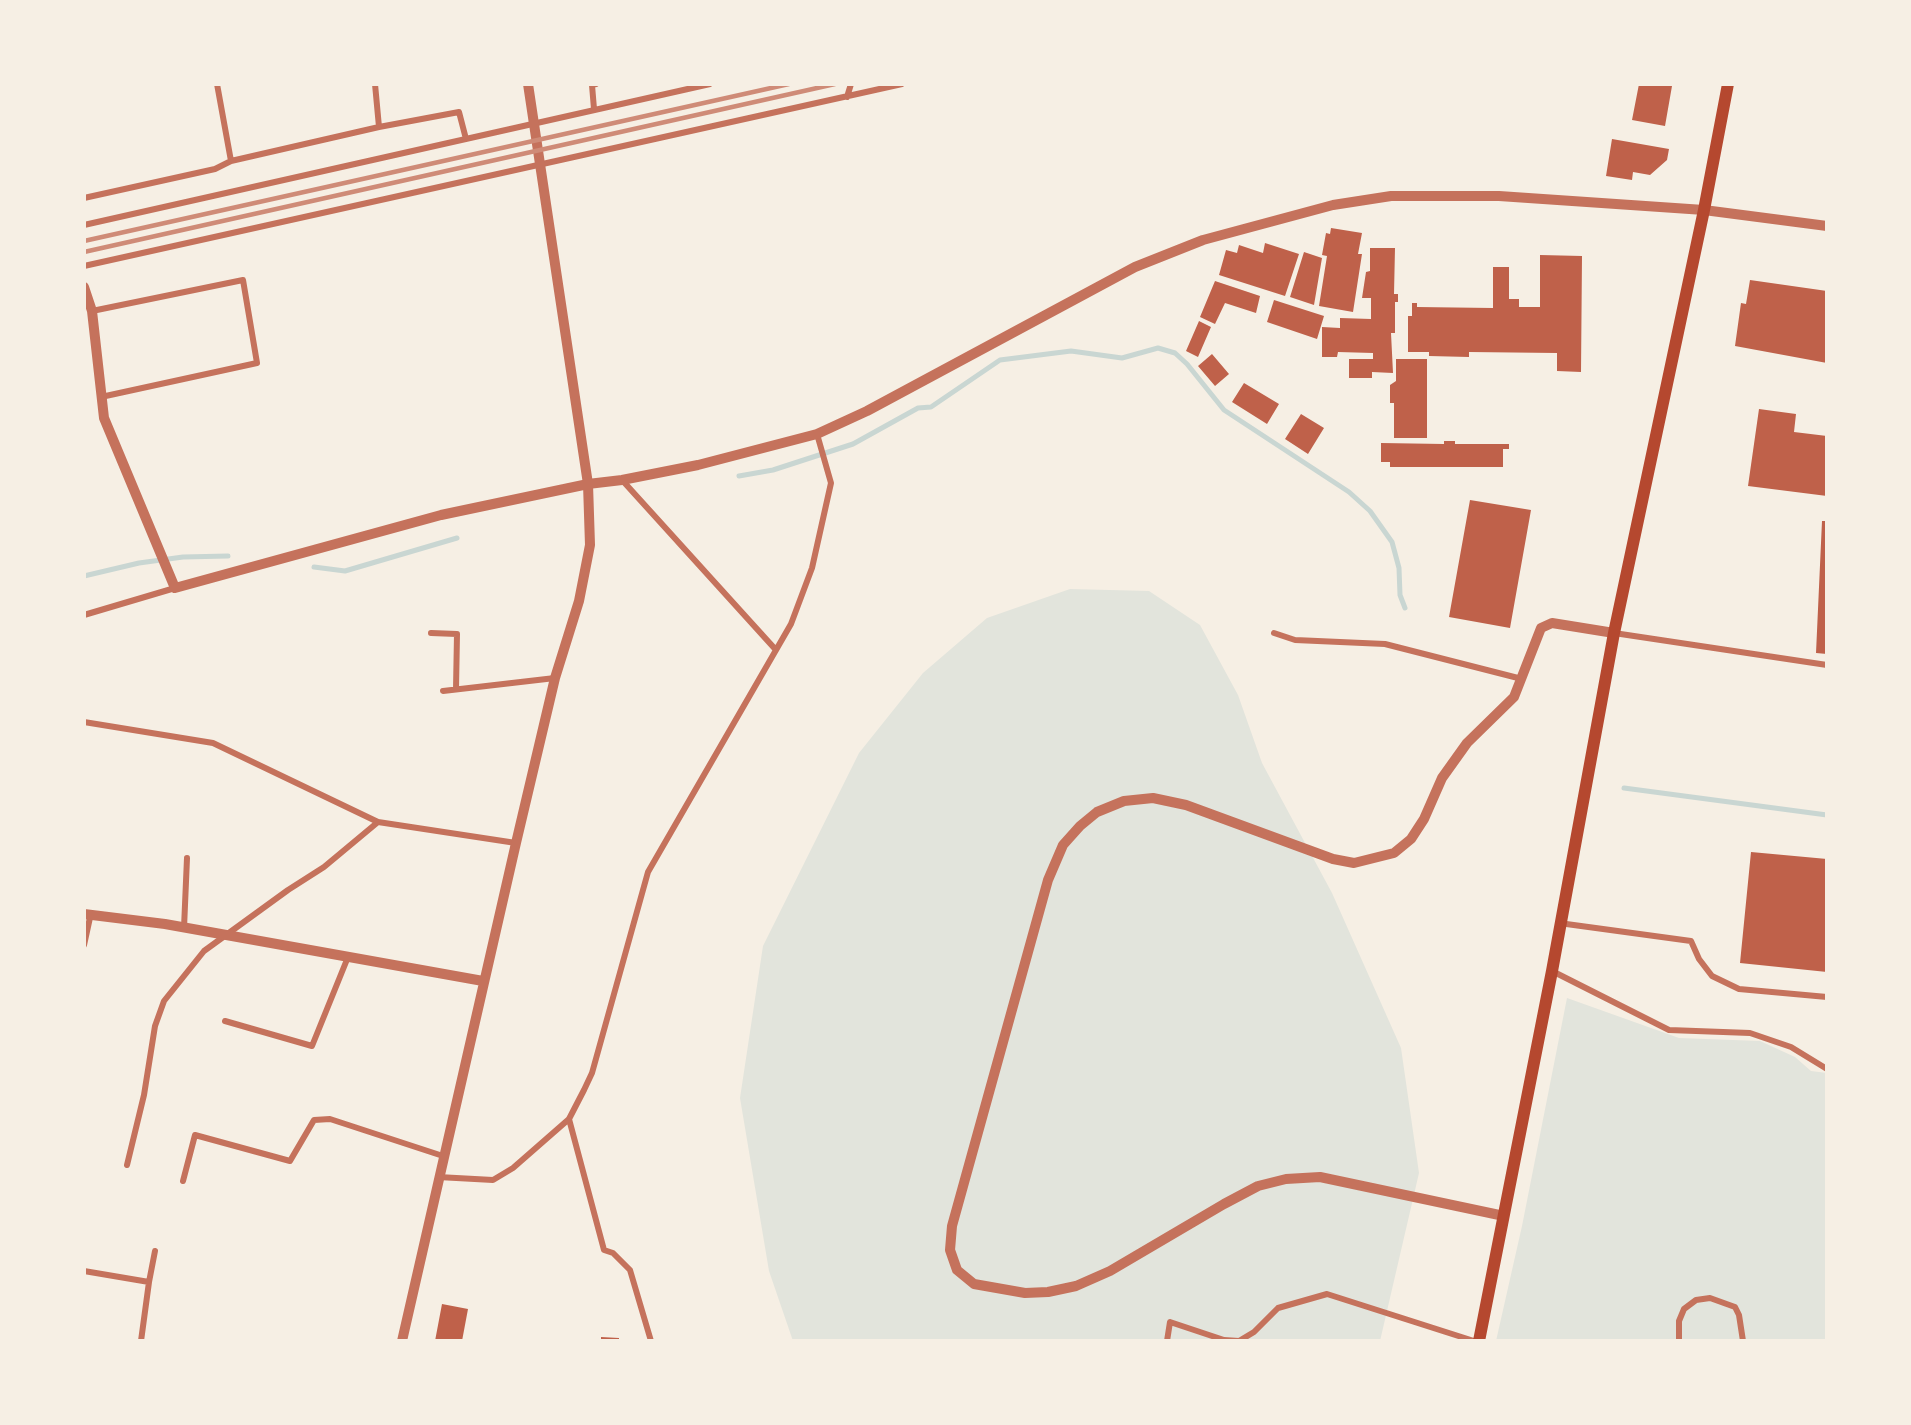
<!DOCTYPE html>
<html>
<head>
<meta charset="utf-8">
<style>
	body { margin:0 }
	#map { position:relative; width:1911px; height:1425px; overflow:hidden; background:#f6efe4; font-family:Manrope,sans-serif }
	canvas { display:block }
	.frame { position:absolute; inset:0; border:86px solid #f6efe4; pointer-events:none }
</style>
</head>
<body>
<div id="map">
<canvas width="1911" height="1425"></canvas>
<div class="frame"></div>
</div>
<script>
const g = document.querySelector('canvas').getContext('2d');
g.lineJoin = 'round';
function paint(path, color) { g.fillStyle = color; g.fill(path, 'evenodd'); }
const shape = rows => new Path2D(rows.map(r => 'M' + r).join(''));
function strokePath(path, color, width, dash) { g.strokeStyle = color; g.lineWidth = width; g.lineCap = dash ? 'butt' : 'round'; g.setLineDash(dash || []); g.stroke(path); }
paint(shape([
	[1070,589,1149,591,1200,625,1238,695,1262,763,1332,893,1401,1048,1419,1173,1380,1341,793,1341,769,1271,740,1098,763,946,859,753,923,673,987,618],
	[1567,998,1679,1038,1760,1041,1795,1057,1811,1071,1827,1073,1827,1341,1496,1341,1522,1226]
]), '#e2e4dc');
strokePath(shape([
	[739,476,773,470,853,444,918,408,931,407,1000,360,1071,351,1122,358,1158,348,1175,353,1187,364,1224,410,1349,492,1370,511,1392,542,1399,568,1400,595,1405,608],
	[314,567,345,571,457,538],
	[84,576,139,563,183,557,228,556],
	[1624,788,1827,815]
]), '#c9d6d2', 5);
paint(shape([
	[1639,84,1672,86,1665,126,1632,120],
	[1612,139,1669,149,1667,160,1650,175,1633,172,1632,180,1606,176],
	[1331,228,1362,233,1358,254,1362,254,1353,312,1319,306,1327,256,1322,255,1326,233,1330,234],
	[1265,243,1299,254,1285,296,1219,275,1226,250,1237,253,1239,245,1263,253],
	[1370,248,1395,248,1394,294,1398,294,1398,302,1395,302,1395,333,1391,333,1393,373,1372,372,1372,378,1349,378,1349,359,1373,359,1373,353,1338,352,1337,357,1322,357,1322,327,1340,328,1340,318,1371,319,1371,298,1362,298,1366,272,1370,271],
	[1304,252,1322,258,1314,305,1290,297],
	[1540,255,1582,256,1581,372,1557,371,1557,353,1469,352,1469,357,1429,356,1429,352,1408,352,1408,316,1412,316,1412,303,1417,303,1417,307,1493,308,1493,267,1509,267,1509,299,1519,299,1519,307,1540,307],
	[1750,280,1827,291,1827,363,1735,346,1741,303,1746,304],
	[1215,281,1260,296,1256,313,1225,303,1215,324,1200,317],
	[1274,300,1324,316,1317,339,1267,322],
	[1199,321,1211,327,1198,357,1186,351],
	[1212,354,1229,374,1215,386,1198,366],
	[1396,359,1427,359,1427,438,1394,438,1394,403,1390,403,1390,385,1396,381],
	[1244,383,1279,404,1267,424,1232,402],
	[1759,409,1796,414,1794,432,1827,436,1827,496,1748,486],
	[1301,414,1324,428,1308,454,1285,439],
	[1444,441,1455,441,1455,444,1509,444,1509,449,1503,449,1503,467,1390,467,1390,462,1381,462,1381,443,1444,444],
	[1470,500,1531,510,1510,628,1449,617],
	[1822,521,1827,521,1827,654,1816,653],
	[1751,852,1827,859,1827,972,1740,963],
	[442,1304,468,1309,462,1341,435,1341],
	[601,1337,619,1338,619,1341,601,1341]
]), '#bf614a');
strokePath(shape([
	[217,84,231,161],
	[375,84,379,127],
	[847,97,851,84],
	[594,109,592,85,596,84],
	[84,198,215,169,231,161,379,127,459,112,466,139],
	[84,225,710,84],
	[84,266,902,84],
	[92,311,243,280,257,363,101,397],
	[622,480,776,650],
	[84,615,175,588],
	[431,633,457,634,456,689],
	[1274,633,1295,640,1385,644,1522,679],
	[1614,633,1827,665],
	[443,691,555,678],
	[84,722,213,743,378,822,516,843],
	[1559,923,1691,941,1699,959,1712,976,1739,989,1827,997],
	[184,928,187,858],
	[84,945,91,913],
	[1552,971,1669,1030,1750,1033,1791,1047,1827,1069],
	[225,1021,312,1046,348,957],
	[569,1119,604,1250,613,1253,630,1270,651,1341],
	[127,1165,144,1095,155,1026,164,1001,204,951,288,890,324,867,378,822],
	[438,1177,493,1180,513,1168,569,1119,584,1090,592,1073,648,872,791,624,812,568,831,483,817,434],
	[183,1181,195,1135,290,1161,314,1120,330,1119,443,1156],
	[84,1271,149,1282,141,1341],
	[149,1282,155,1251],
	[1167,1341,1170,1322,1224,1340,1239,1341,1254,1332,1278,1308,1327,1294,1474,1341],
	[1679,1341,1679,1321,1684,1309,1696,1300,1710,1298,1735,1307,1739,1315,1743,1341]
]), '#c5725c', 6);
strokePath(shape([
	[84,287,92,311,104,418,175,588,441,515,588,484,622,480,698,465,817,434,867,411,1135,267,1203,240,1333,205,1391,196,1499,196,1704,210,1827,226],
	[84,914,165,924,483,981],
	[1504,1216,1320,1177,1286,1179,1258,1186,1224,1204,1110,1271,1076,1286,1048,1292,1025,1293,974,1284,957,1270,950,1250,952,1226,1048,880,1063,845,1080,826,1097,812,1124,801,1153,798,1186,805,1333,859,1354,863,1394,853,1411,839,1424,819,1442,778,1467,743,1514,697,1541,628,1552,623,1614,633],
	[402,1341,516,843,555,678,579,601,590,545,588,484,528,84]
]), '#c5725c', 10);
strokePath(shape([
	[1479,1341,1552,971,1614,633,1704,210,1728,84]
]), '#b5482f', 12);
strokePath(shape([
	[84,241,789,84],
	[84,252,835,84]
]), '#cf8b77', 4.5);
</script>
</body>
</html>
